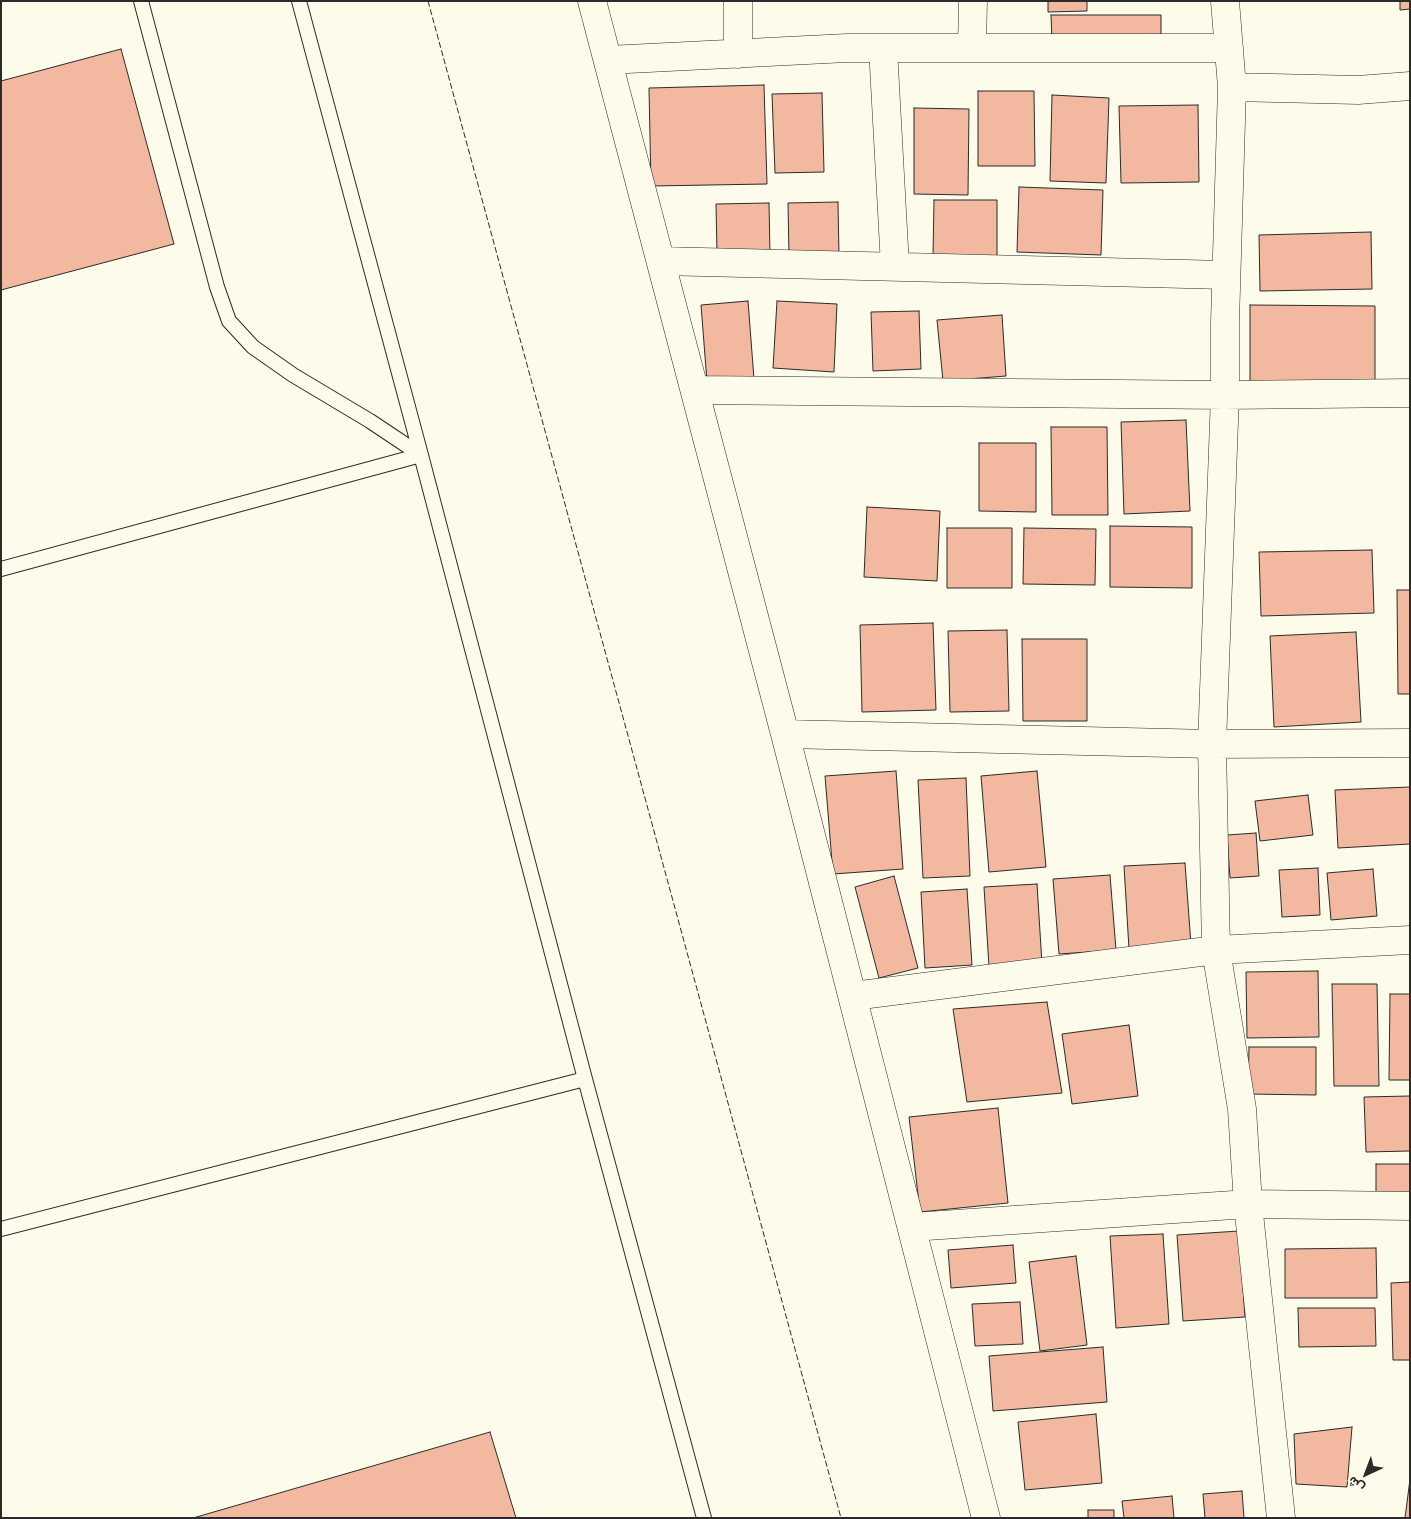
<!DOCTYPE html>
<html>
<head>
<meta charset="utf-8">
<style>
	body { margin:0 }
	#map { position:relative; width:1411px; height:1519px; overflow:hidden; background:#fdfbea; font-family:Lato,Vazirmatn,sans-serif }
	canvas { display:block }
	.frame { position:absolute; inset:0; border:2px solid #2b2b2b; pointer-events:none }
	.north { position:absolute; left:1341px; top:1449px; width:50px; height:50px; -webkit-text-stroke:4px #fdfbea; paint-order:stroke; rotate:223deg; font-size:14px; font-weight:700; line-height:20px; text-align:center; color:#2b2b2b }
	.north::after { content:''; display:block; margin:auto; width:18px; height:22px; background:#2b2b2b; clip-path:polygon(50% 0,100% 100%,50% 72%,0 100%) }
</style>
</head>
<body>
<div id="map">
<canvas width="1411" height="1519"></canvas>
<div class="frame"></div>
<div class="north">ش</div>
</div>
<script>
const g = document.querySelector('canvas').getContext('2d');
g.lineJoin = 'round';
function paint(path, color) { g.fillStyle = color; g.fill(path, 'evenodd'); }
const shape = rows => new Path2D(rows.map(r => 'M' + r).join(''));
function strokePath(path, color, width, dash) { g.strokeStyle = color; g.lineWidth = width; g.lineCap = dash ? 'butt' : 'round'; g.setLineDash(dash || []); g.stroke(path); }
const building = shape([
	[1048,1,1087,1,1087,11,1048,12,1048,1],
	[1400,1,1410,1,1410,9,1400,10,1400,1],
	[1051,15,1161,15,1161,41,1052,41,1051,15],
	[121,49,174,244,1,290,1,81,121,49],
	[764,85,767,184,651,186,649,88,764,85],
	[978,91,1034,91,1035,166,978,166,978,91],
	[822,93,824,172,775,173,772,94,822,93],
	[1052,95,1109,98,1106,183,1050,181,1052,95],
	[1198,105,1199,182,1121,183,1119,106,1198,105],
	[914,108,969,109,968,195,914,194,914,108],
	[1019,187,1103,190,1101,255,1017,252,1019,187],
	[934,200,997,200,997,256,933,256,934,200],
	[838,202,839,256,789,257,788,203,838,202],
	[769,203,770,254,717,254,716,204,769,203],
	[1371,232,1372,289,1260,291,1259,235,1371,232],
	[748,301,754,379,707,382,701,305,748,301],
	[777,301,837,304,834,372,773,368,777,301],
	[1250,305,1375,306,1375,385,1250,384,1250,305],
	[919,311,921,369,873,371,871,312,919,311],
	[1002,315,1006,376,943,381,937,320,1002,315],
	[1186,420,1190,511,1124,514,1121,422,1186,420],
	[1051,427,1107,427,1108,515,1052,515,1051,427],
	[979,443,1036,443,1036,512,979,511,979,443],
	[867,507,940,511,937,581,864,577,867,507],
	[1110,526,1192,527,1192,588,1110,587,1110,526],
	[947,528,1012,528,1012,588,947,588,947,528],
	[1024,528,1096,529,1095,585,1023,584,1024,528],
	[1372,550,1374,613,1261,616,1259,552,1372,550],
	[1397,590,1410,590,1410,694,1398,694,1397,590],
	[933,623,936,710,862,712,860,625,933,623],
	[1007,630,1009,711,950,712,948,631,1007,630],
	[1356,632,1361,722,1274,727,1270,636,1356,632],
	[1022,639,1087,639,1087,721,1023,721,1022,639],
	[896,771,903,869,833,874,825,776,896,771],
	[1037,771,1046,867,989,872,981,776,1037,771],
	[966,778,970,876,923,878,918,780,966,778],
	[1410,787,1410,844,1338,848,1335,790,1410,787],
	[1308,795,1313,835,1260,841,1255,801,1308,795],
	[1256,833,1259,876,1230,878,1227,835,1256,833],
	[1185,863,1191,945,1129,949,1124,866,1185,863],
	[1318,868,1320,915,1282,917,1279,870,1318,868],
	[1373,869,1377,916,1331,920,1327,873,1373,869],
	[1110,875,1116,950,1059,954,1053,879,1110,875],
	[894,876,918,968,879,978,855,887,894,876],
	[1037,884,1042,964,989,967,984,887,1037,884],
	[967,889,972,965,925,968,921,892,967,889],
	[1318,971,1319,1037,1247,1038,1246,972,1318,971],
	[1332,984,1377,984,1379,1086,1334,1086,1332,984],
	[1390,994,1410,994,1410,1080,1389,1080,1390,994],
	[1047,1002,1062,1093,967,1102,953,1009,1047,1002],
	[1129,1025,1138,1096,1072,1104,1062,1034,1129,1025],
	[1249,1047,1316,1047,1316,1095,1248,1094,1249,1047],
	[1410,1096,1410,1151,1366,1152,1364,1097,1410,1096],
	[998,1108,1008,1203,920,1212,909,1117,998,1108],
	[1376,1164,1410,1164,1410,1199,1376,1200,1376,1164],
	[1239,1231,1245,1317,1183,1321,1177,1235,1239,1231],
	[1163,1234,1169,1324,1116,1328,1110,1236,1163,1234],
	[1013,1245,1016,1283,951,1288,948,1250,1013,1245],
	[1376,1248,1377,1298,1285,1298,1285,1249,1376,1248],
	[1076,1256,1087,1345,1040,1351,1029,1262,1076,1256],
	[1410,1282,1410,1360,1393,1360,1391,1283,1410,1282],
	[1020,1302,1023,1344,975,1346,972,1304,1020,1302],
	[1298,1308,1375,1308,1376,1346,1299,1347,1298,1308],
	[1103,1347,1107,1402,993,1411,989,1356,1103,1347],
	[1096,1414,1102,1483,1025,1490,1018,1422,1096,1414],
	[1352,1427,1347,1487,1296,1484,1294,1434,1352,1427],
	[490,1432,516,1518,193,1518,490,1432],
	[1410,1479,1410,1518,1405,1518,1410,1479],
	[1242,1491,1244,1518,1205,1518,1203,1494,1242,1491],
	[1172,1496,1174,1518,1124,1518,1122,1501,1172,1496],
	[1088,1510,1114,1510,1114,1518,1088,1518,1088,1510]
]);
paint(building, '#f2b8a0');
strokePath(building, '#2b2b2b', 1);
const service = shape([
	[141,1,217,287,229,321,253,347,293,375,370,421,421,455],
	[299,1,421,455,585,1079,704,1518],
	[1,569,421,455],
	[1,1229,585,1079]
]);
const minor = shape([
	[592,1,785,734,986,1518],
	[738,1,738,54],
	[1225,1,1232,87,1225,322,1225,395,1212,744,1216,950,1242,1109,1248,1204,1281,1518],
	[883,48,895,266],
	[972,48,973,1],
	[608,60,847,48,1229,48],
	[1232,87,1358,90,1410,86],
	[661,261,1226,275],
	[695,390,1225,395,1410,393],
	[785,734,1212,744,1410,743],
	[853,996,1216,950,1410,940],
	[912,1227,1248,1204,1410,1206]
]);
strokePath(service, '#2b2b2b', 16);
strokePath(minor, '#2b2b2b', 29);
strokePath(service, '#fdfbea', 14);
strokePath(minor, '#fdfbea', 28);
strokePath(shape([
	[428,1,841,1518]
]), '#2b2b2b', 1, [6, 2.5]);
</script>
</body>
</html>
